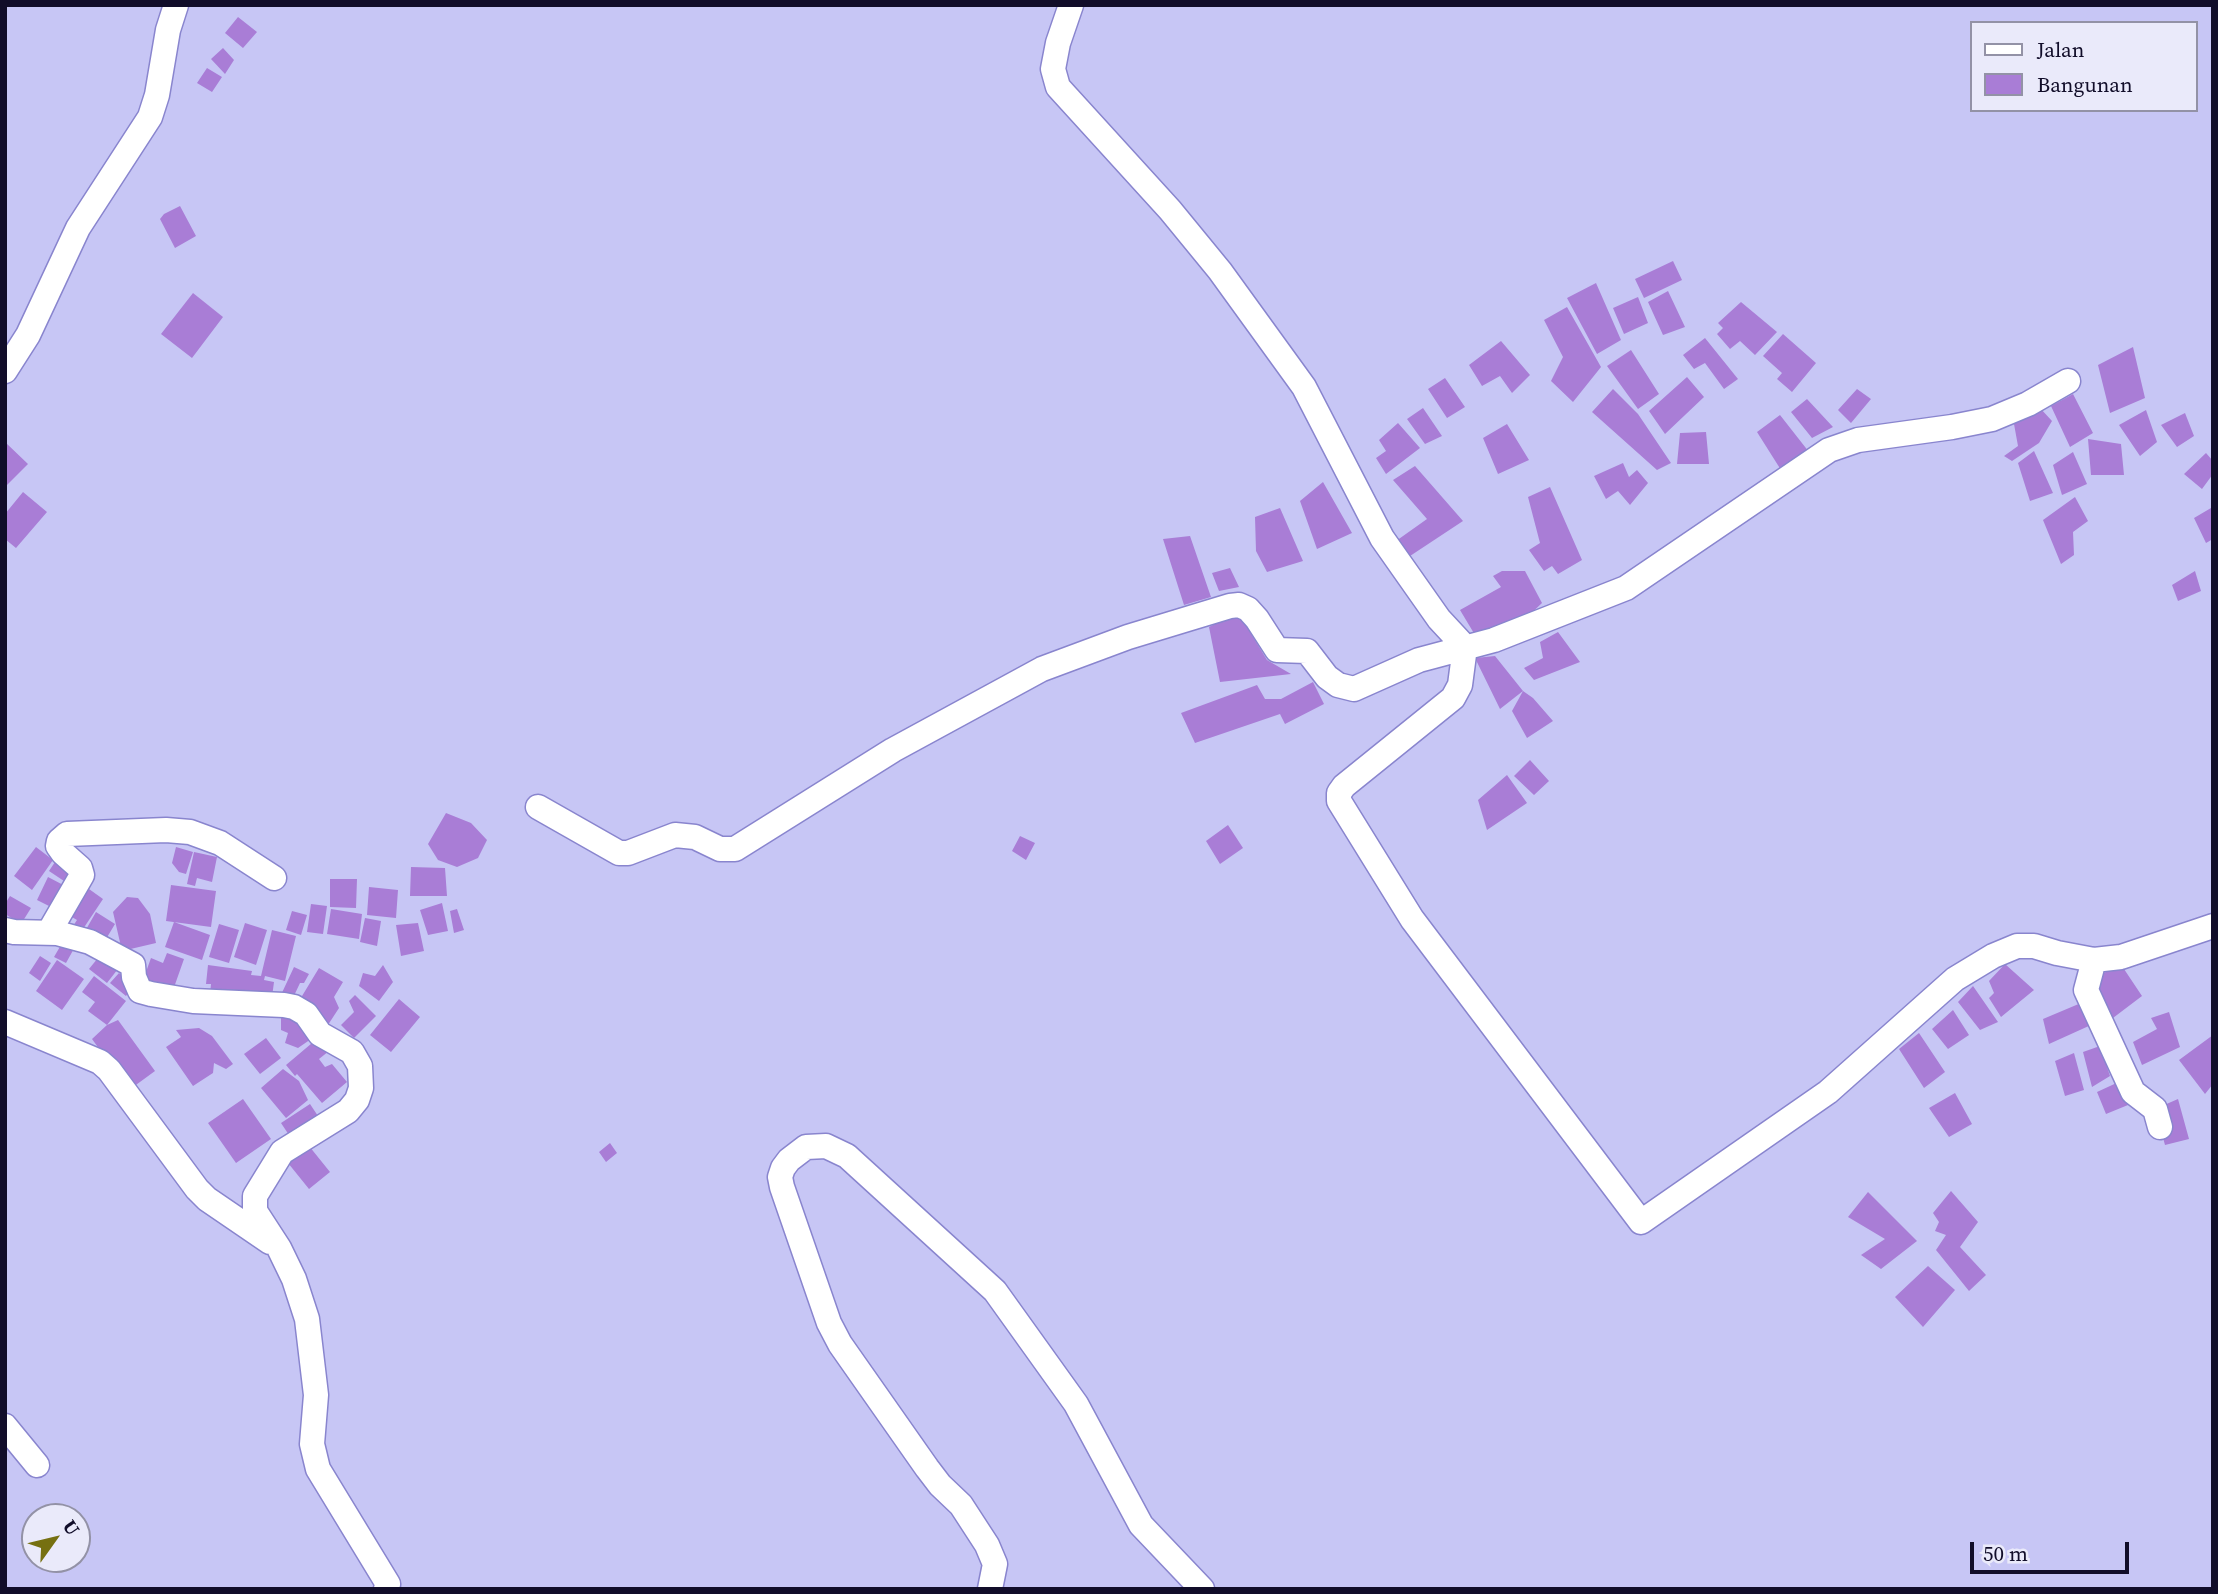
<!DOCTYPE html>
<html>
<head>
<meta charset="utf-8">
<style>
	body { margin:0 }
	#map { position:relative; width:2218px; height:1594px; overflow:hidden; background:#c7c6f5; font-family:"Source Serif 4",serif }
	canvas { display:block }
	.frame { position:absolute; inset:0; border:7px solid #110d29; pointer-events:none }
	.legend { position:absolute; left:1970px; top:21px; width:228px; height:91px; box-sizing:border-box; background:#eaeafa; border:2px solid #9392a6; margin:0; padding:9px 12px; list-style:none; font-size:21px; color:#110d29 }
	.legend li { display:flex; align-items:center; gap:14px; height:35px }
	.legend b { width:35px; border:2px solid #9392a6 }
	.north { position:absolute; left:21px; top:1503px; width:70px; height:70px; box-sizing:border-box; background:#eaeafa; border:2px solid #9392a6; border-radius:50%; rotate:56deg; font-size:19px; font-weight:700; line-height:28px; text-align:center; color:#110d29 }
	.north::after { content:''; display:block; margin:auto; width:24px; height:32px; background:#767011; clip-path:polygon(50% 0,100% 100%,50% 72%,0 100%) }
	.scale { position:absolute; left:1970px; top:1542px; width:159px; height:32px; box-sizing:border-box; border:4px solid #110d29; border-top:0; padding-left:9px; font-size:21px; line-height:24px; white-space:nowrap; color:#110d29; -webkit-text-stroke:5px #eaeafa; paint-order:stroke }
</style>
</head>
<body>
<div id="map">
<canvas width="2218" height="1594"></canvas>
<div class="frame"></div>
<ul class="legend">
<li><b style="height:9px;background:#fff"></b>Jalan</li>
<li><b style="height:19px;background:#a97dd6"></b>Bangunan</li>
</ul>
<div class="north">U</div>
<div class="scale">50 m</div>
</div>
<script>
const g = document.querySelector('canvas').getContext('2d');
g.lineJoin = 'round';
function paint(path, color) { g.fillStyle = color; g.fill(path, 'evenodd'); }
const shape = rows => new Path2D(rows.map(r => 'M' + r).join(''));
function strokePath(path, color, width, dash) { g.strokeStyle = color; g.lineWidth = width; g.lineCap = dash ? 'butt' : 'round'; g.setLineDash(dash || []); g.stroke(path); }
paint(shape([
	[238,17,257,32,243,48,225,33],
	[223,48,234,60,225,74,211,59],
	[207,68,222,77,212,92,197,83],
	[180,206,196,236,175,248,160,219,164,214],
	[1673,261,1682,280,1644,298,1635,279],
	[1596,283,1621,340,1597,354,1567,298],
	[1668,291,1685,327,1663,335,1648,302],
	[193,293,223,317,192,358,161,334],
	[1638,297,1648,323,1624,334,1613,308],
	[1741,302,1777,332,1755,355,1740,341,1730,349,1717,334,1723,328,1718,323],
	[1567,307,1601,367,1573,402,1551,381,1563,357,1544,320],
	[1783,334,1816,363,1792,392,1777,379,1782,373,1763,356],
	[1705,338,1738,379,1724,389,1705,363,1694,369,1683,355],
	[1501,341,1530,375,1512,393,1500,376,1482,386,1469,365],
	[2133,347,2145,398,2110,413,2098,365],
	[1631,350,1659,394,1638,409,1607,366],
	[1687,377,1704,397,1665,434,1649,411],
	[1445,378,1465,407,1447,418,1428,389],
	[1613,389,1638,414,1671,463,1657,470,1592,412],
	[1857,389,1871,399,1851,423,1838,410],
	[2073,394,2093,433,2070,447,2051,406],
	[1807,399,1833,427,1812,438,1791,412],
	[1423,408,1442,436,1425,444,1407,419],
	[2040,408,2052,421,2039,443,2012,461,2004,456,2018,446,2014,424],
	[2146,410,2157,442,2140,456,2119,425],
	[2185,413,2194,436,2177,447,2161,425],
	[1780,415,1809,452,1781,470,1757,432],
	[1398,423,1420,448,1386,474,1376,458,1386,451,1379,440],
	[1507,424,1529,460,1498,474,1483,438],
	[1706,432,1709,464,1677,464,1680,433],
	[2088,439,2121,444,2124,475,2091,475],
	[5,442,28,464,7,485,5,484],
	[2034,451,2053,493,2030,501,2018,463],
	[2073,452,2087,484,2062,495,2053,465],
	[2206,453,2213,461,2213,474,2202,489,2184,474],
	[1623,463,1629,477,1637,470,1648,483,1630,505,1618,491,1606,499,1594,476],
	[1415,466,1463,521,1407,558,1396,541,1427,519,1393,480],
	[1323,482,1352,533,1317,549,1300,501],
	[1550,487,1582,560,1558,574,1552,566,1544,571,1529,550,1540,543,1528,497],
	[23,492,47,512,16,548,5,539,5,514],
	[2075,497,2088,521,2073,532,2074,555,2061,564,2043,520],
	[1280,508,1303,561,1267,572,1256,551,1255,517],
	[2211,508,2213,512,2213,539,2206,543,2194,518],
	[1190,536,1211,597,1184,605,1163,539],
	[1230,568,1239,587,1219,591,1212,573],
	[1502,571,1525,571,1542,603,1520,624,1495,634,1489,628,1475,635,1460,610,1501,587,1493,576],
	[2195,571,2201,591,2178,601,2172,585],
	[1238,612,1267,660,1291,674,1220,682,1209,627],
	[1558,632,1580,662,1534,680,1524,668,1543,658,1540,642],
	[1495,656,1523,691,1500,709,1475,658],
	[1313,682,1324,704,1285,724,1280,714,1195,743,1181,713,1257,685,1265,699,1281,699],
	[1523,691,1533,698,1553,721,1527,738,1512,711],
	[1530,760,1549,781,1534,795,1514,776],
	[1507,775,1527,803,1487,830,1478,800],
	[446,813,471,823,487,840,478,858,457,867,438,860,428,844],
	[1228,825,1243,848,1220,864,1206,841],
	[1020,836,1035,843,1026,860,1012,851],
	[36,847,53,860,32,890,14,876],
	[176,847,193,852,186,874,179,872,172,863],
	[194,852,217,857,212,882,197,878,195,886,187,884],
	[55,862,70,872,64,881,49,871],
	[411,867,445,868,447,896,410,896],
	[48,877,69,888,51,907,37,900],
	[330,879,357,879,356,908,330,907],
	[171,885,216,891,211,927,166,921],
	[369,887,398,890,396,918,367,915],
	[89,889,103,899,81,932,73,926,77,920,70,916],
	[10,896,31,908,21,924,5,914,5,904],
	[127,897,138,898,150,914,156,943,122,951,113,912],
	[442,903,448,931,428,935,420,910],
	[311,904,327,906,323,934,307,932],
	[331,909,362,914,359,939,327,934],
	[457,909,464,930,454,933,450,911],
	[292,911,307,915,301,935,286,930],
	[96,912,115,924,103,944,84,933],
	[365,918,381,921,377,946,360,942],
	[174,922,210,935,202,960,165,947],
	[245,923,267,930,256,965,234,957],
	[418,923,424,951,401,956,396,925],
	[219,924,239,930,229,963,209,957],
	[272,930,296,936,285,981,265,976,264,980,274,982,272,997,219,989,218,995,210,994,211,984,206,984,208,965,252,971,251,975,261,976],
	[65,938,76,945,66,963,54,957],
	[102,953,121,965,107,983,89,969],
	[167,953,184,959,172,993,142,983,151,958,163,963],
	[40,956,51,963,40,981,29,973],
	[57,960,84,979,62,1010,36,991],
	[2005,964,2034,990,2001,1017,1989,998,1994,993,1989,981],
	[383,965,393,982,379,1001,359,986,363,973,375,976],
	[2122,966,2142,996,2109,1021,2090,978],
	[294,967,309,974,304,983,300,983,291,1002,280,997],
	[319,968,343,982,334,997,339,1008,324,1031,299,1001],
	[119,973,134,986,126,996,110,983],
	[94,976,126,1001,107,1025,88,1011,95,1002,82,992],
	[1973,986,1998,1022,1980,1030,1958,1002],
	[355,995,376,1016,354,1038,341,1025,354,1012,349,1001],
	[399,999,420,1017,391,1052,370,1035],
	[2081,1003,2091,1025,2049,1044,2043,1019],
	[1953,1010,1969,1035,1948,1049,1932,1029],
	[2169,1012,2180,1047,2142,1065,2133,1042,2157,1029,2151,1018],
	[281,1013,299,1014,314,1037,298,1048,285,1043,288,1033,281,1030],
	[118,1020,155,1071,129,1090,92,1039,107,1025],
	[199,1028,212,1036,233,1064,226,1069,214,1063,213,1073,193,1086,166,1047,181,1037,176,1030],
	[1919,1033,1945,1072,1924,1088,1899,1049],
	[2213,1035,2213,1084,2205,1094,2179,1060],
	[266,1038,281,1058,260,1074,244,1054],
	[318,1038,329,1051,319,1059,325,1067,332,1064,347,1082,322,1103,297,1074,295,1076,286,1065],
	[2100,1046,2110,1076,2092,1087,2083,1052],
	[2074,1053,2084,1090,2065,1096,2055,1061],
	[283,1069,299,1081,308,1100,286,1118,261,1088],
	[2123,1080,2128,1105,2106,1114,2097,1092],
	[1955,1093,1972,1124,1949,1137,1929,1108],
	[243,1099,271,1139,236,1163,208,1123],
	[2178,1099,2189,1139,2165,1145,2155,1109],
	[310,1104,324,1125,295,1144,281,1123],
	[305,1141,330,1172,309,1189,284,1158],
	[610,1143,617,1153,606,1162,599,1152],
	[1951,1191,1978,1222,1960,1247,1986,1275,1969,1291,1936,1250,1946,1235,1935,1231,1939,1222,1933,1213],
	[1868,1192,1917,1241,1881,1269,1861,1255,1885,1239,1848,1217],
	[1928,1266,1955,1290,1923,1327,1895,1297]
]), '#a97dd6');
const minor = shape([
	[1071,5,1058,43,1053,69,1058,87,1170,210,1220,271,1304,387,1382,538,1439,619,1465,647,1460,685,1453,698,1344,786,1339,793,1339,801,1412,919,1641,1222,1828,1092,1955,979,1993,956,2017,946,2034,946,2057,953,2094,960,2121,957,2213,926],
	[5,371,28,335,78,228,150,117,157,95,168,30,176,5],
	[538,807,619,853,628,853,675,835,695,837,720,849,735,849,893,750,1042,669,1128,637,1230,606,1239,605,1248,609,1257,619,1277,650,1307,651,1327,677,1338,685,1354,689,1419,660,1494,640,1626,588,1829,450,1858,440,1952,427,1992,419,2028,404,2068,381],
	[5,930,14,932,57,933,90,942,133,965,134,977,140,991,151,994,193,1001,284,1005,294,1007,306,1014,320,1034,352,1052,360,1066,361,1088,357,1100,348,1111,282,1152,255,1196,255,1211,279,1248,294,1279,307,1319,316,1395,312,1444,318,1469,388,1584,386,1589],
	[49,932,82,875,80,868,63,853,58,846,59,841,67,834,166,830,190,832,220,843,274,878],
	[2094,960,2086,990,2133,1092,2155,1109,2160,1127],
	[5,1022,100,1062,109,1070,197,1189,207,1199,270,1242],
	[5,1426,37,1465],
	[990,1589,995,1564,987,1545,961,1505,940,1485,927,1468,840,1344,829,1323,782,1187,780,1177,783,1168,789,1160,806,1147,826,1146,847,1156,995,1291,1076,1404,1141,1525,1202,1589]
]);
strokePath(minor, '#8985ce', 27);
strokePath(minor, '#fff', 24);
</script>
</body>
</html>
